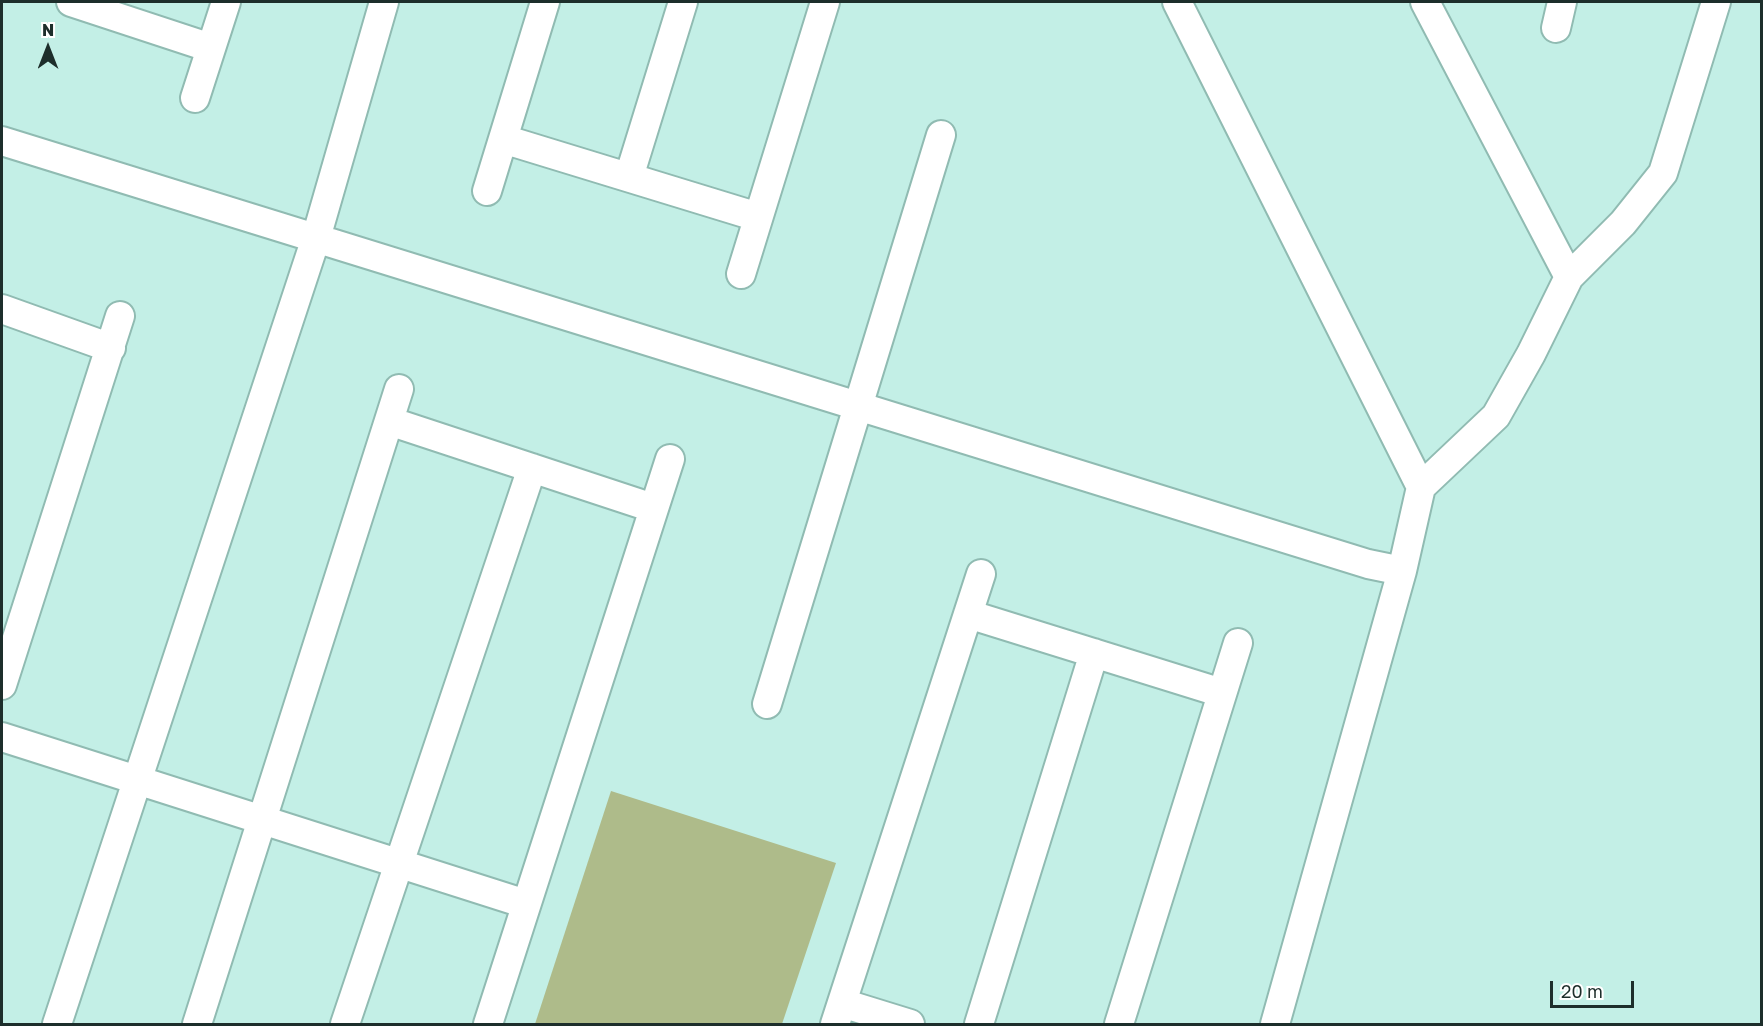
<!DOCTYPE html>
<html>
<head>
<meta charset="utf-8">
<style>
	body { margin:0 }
	#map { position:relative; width:1763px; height:1026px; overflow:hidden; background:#c3efe6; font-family:"Golos Text",sans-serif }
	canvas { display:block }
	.frame { position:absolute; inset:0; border:3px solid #1d2e2b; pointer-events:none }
	.north { position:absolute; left:18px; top:18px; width:60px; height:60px; -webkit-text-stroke:4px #fff; paint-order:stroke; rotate:0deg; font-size:16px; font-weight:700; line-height:24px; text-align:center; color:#1d2e2b }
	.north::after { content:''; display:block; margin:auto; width:21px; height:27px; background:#1d2e2b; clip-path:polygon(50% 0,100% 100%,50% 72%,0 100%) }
	.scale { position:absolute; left:1550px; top:981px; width:84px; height:27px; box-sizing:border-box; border:3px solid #1d2e2b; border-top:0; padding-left:8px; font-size:18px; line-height:21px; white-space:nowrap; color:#1d2e2b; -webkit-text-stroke:4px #fff; paint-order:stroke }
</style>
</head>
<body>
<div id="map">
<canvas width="1763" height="1026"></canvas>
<div class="frame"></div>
<div class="north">N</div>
<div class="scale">20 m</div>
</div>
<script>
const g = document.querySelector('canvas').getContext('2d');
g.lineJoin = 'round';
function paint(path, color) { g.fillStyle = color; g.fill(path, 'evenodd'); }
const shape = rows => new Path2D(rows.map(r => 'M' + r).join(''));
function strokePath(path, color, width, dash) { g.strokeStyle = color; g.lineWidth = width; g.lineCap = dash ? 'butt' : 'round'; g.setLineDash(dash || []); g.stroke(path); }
paint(shape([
	[611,791,836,863,782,1024,535,1024]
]), '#aebb8a');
const minor = shape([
	[71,2,211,48],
	[1177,2,1421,487],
	[1425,2,1569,277],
	[1556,28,1562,2],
	[195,98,226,2],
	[503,139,758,217],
	[2,141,1368,564,1402,571],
	[629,177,683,2],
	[487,191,545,2],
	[741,274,825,2],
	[2,309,111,348],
	[389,421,653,508],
	[968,614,1222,693],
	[2,685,120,316],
	[767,704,941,135],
	[2,737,526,904],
	[842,1003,910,1024],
	[57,1024,316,238,384,2],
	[197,1024,399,389],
	[345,1024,532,468],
	[488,1024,670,459],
	[835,1024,981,574],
	[979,1024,1094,653],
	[1119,1024,1238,643],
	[1275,1024,1402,571,1421,487,1496,416,1531,354,1569,277,1623,223,1663,173,1716,2]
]);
strokePath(minor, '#90bbb2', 32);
strokePath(minor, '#fff', 28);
</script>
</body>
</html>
